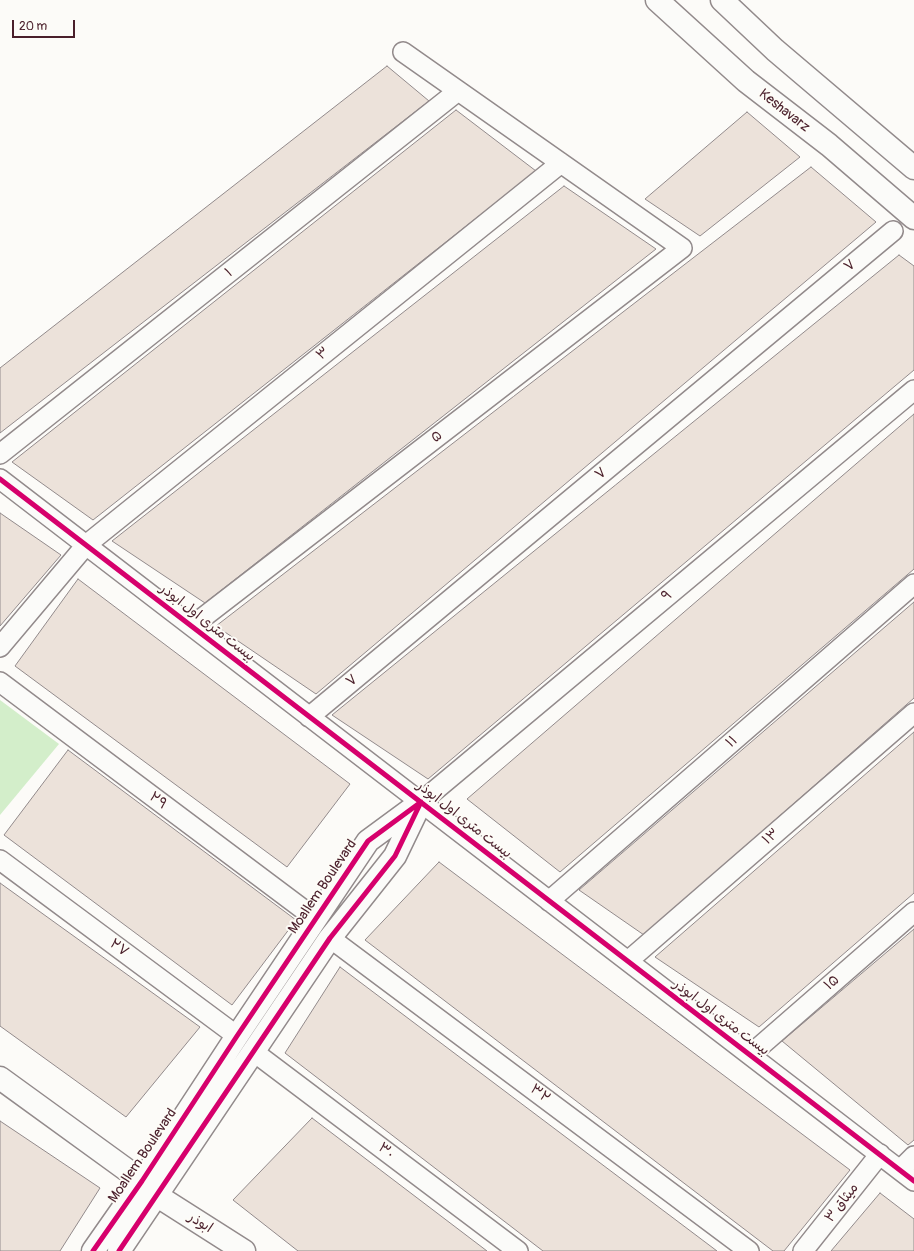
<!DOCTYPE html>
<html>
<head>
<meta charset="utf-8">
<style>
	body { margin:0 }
	#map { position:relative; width:914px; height:1251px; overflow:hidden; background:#fcfbf8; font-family:Pangolin,sans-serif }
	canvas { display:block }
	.scale { position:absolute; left:12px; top:20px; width:63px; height:18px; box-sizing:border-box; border:2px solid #4a1f2b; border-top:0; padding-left:5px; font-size:12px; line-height:14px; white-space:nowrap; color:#4a1f2b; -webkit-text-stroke:3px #fdfcf7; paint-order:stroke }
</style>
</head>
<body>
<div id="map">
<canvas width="914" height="1251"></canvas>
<div class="scale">20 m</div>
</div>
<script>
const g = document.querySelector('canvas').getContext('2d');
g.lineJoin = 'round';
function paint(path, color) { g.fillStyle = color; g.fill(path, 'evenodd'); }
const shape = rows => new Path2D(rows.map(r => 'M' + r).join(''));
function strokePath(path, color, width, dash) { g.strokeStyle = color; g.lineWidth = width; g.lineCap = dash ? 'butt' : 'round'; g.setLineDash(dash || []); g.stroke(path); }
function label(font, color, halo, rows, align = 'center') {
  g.font = font + ' Pangolin,"Playpen Sans Arabic",sans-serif'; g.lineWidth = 4; g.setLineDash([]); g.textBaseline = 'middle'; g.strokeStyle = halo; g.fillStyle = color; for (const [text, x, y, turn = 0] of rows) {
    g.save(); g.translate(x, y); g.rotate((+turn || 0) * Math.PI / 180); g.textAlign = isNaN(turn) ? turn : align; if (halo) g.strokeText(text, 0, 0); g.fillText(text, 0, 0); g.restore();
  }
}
paint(shape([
	[0,700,59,744,0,815]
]), '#d3eeca');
const building = shape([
	[387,66,429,101,0,433,0,368,387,66],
	[456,110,536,171,93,520,12,462,456,110],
	[747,112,800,157,700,236,645,199,747,112],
	[811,167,876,222,316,694,216,626,811,167],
	[564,186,656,249,205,603,112,541,564,186],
	[899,255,914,266,914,370,428,779,332,715,899,255],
	[914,414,914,569,560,872,467,799,914,414],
	[0,513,61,555,0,626,0,513],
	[78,579,350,784,287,867,15,666,78,579],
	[914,602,914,698,644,935,579,890,914,602],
	[914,732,914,893,759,1027,655,957,914,732],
	[68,750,296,920,232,1005,4,835,68,750],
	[439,862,850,1170,784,1251,773,1251,365,940,439,862],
	[0,883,200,1027,126,1117,0,1026,0,883],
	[914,929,914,1140,908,1145,782,1041,914,929],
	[340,967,717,1251,543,1251,285,1053,340,967],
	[312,1118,487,1251,298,1251,233,1200,312,1118],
	[0,1121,100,1188,60,1251,0,1251,0,1121],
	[880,1193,914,1219,914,1251,831,1251,880,1193]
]);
paint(building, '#ece2da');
strokePath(building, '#928a8b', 1);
const street = shape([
	[0,454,458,91],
	[0,479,914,1181],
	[192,626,682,248,403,52],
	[0,647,86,545,561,163],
	[0,682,316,919],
	[309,717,893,231],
	[421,802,914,390],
	[0,860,237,1036],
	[549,901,914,584],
	[330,938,749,1251],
	[628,961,914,713],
	[254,1052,518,1251],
	[750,1055,914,912],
	[900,1170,914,1156],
	[803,1251,880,1154]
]);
const secondary = shape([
	[657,0,746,81,829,145,914,218],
	[722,0,775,50,914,168],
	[0,1078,142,1181,156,1195,244,1251],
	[93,1251,142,1181,237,1036,368,841,421,802,395,856,330,938,119,1251]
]);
strokePath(street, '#928a8b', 22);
strokePath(secondary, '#928a8b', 25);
strokePath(street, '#fbfbf9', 19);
strokePath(secondary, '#fbfbf9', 22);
strokePath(shape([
	[0,479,914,1181],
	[93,1251,142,1181,237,1036,368,841,421,802,395,856,330,938,119,1251]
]), '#d6006c', 5);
label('14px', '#4a1f2b', '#fdfcf7', [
	["Keshavarz",784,111,38],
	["۷",850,266,-40],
	["۱",229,273,-38],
	["۳",323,354,-39],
	["۵",437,437,-38],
	["۷",601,474,-40],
	["۹",667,596,-40],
	["بیست متری اول ابوذر",207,623,38],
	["۷",352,681,-40],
	["۱۱",732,742,-41],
	["۲۹",158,801,37],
	["بیست متری اول ابوذر",464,820,38],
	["۱۳",771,837,-41],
	["Moallem Boulevard",323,887,-56],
	["۲۷",119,948,36],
	["۱۵",832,983,-41],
	["بیست متری اول ابوذر",721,1018,37],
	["۳۲",540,1094,37],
	["۳۰",386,1151,37],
	["Moallem Boulevard",143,1156,-56],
	["میثاق ۳",842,1203,-52],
	["ابوذر",200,1223,32]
]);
</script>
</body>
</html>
